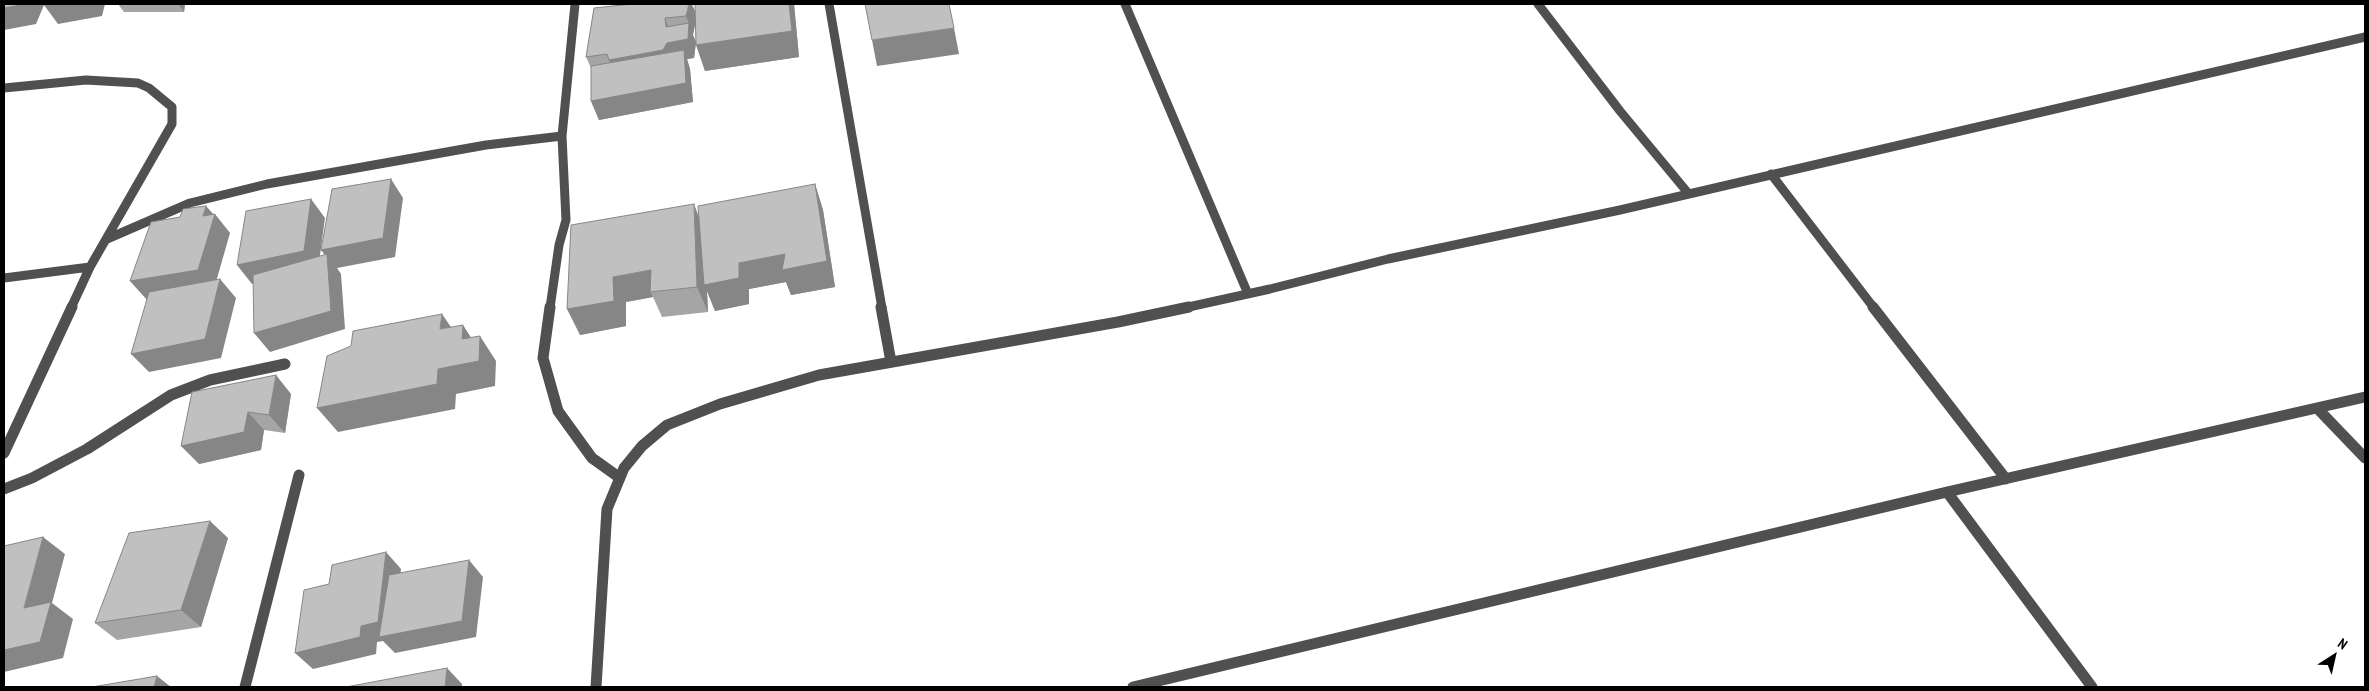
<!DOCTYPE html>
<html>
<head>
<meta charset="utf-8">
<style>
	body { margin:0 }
	#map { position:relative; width:2369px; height:691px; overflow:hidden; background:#fff; font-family:"PT Sans Narrow",sans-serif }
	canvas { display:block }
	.frame { position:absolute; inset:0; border:5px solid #000; pointer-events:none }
	.north { position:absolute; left:2309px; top:631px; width:50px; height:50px; -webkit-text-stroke:4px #fff; paint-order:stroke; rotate:35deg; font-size:14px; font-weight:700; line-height:20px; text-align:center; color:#000 }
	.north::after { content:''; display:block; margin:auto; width:18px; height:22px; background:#000; clip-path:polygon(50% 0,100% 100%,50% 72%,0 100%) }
</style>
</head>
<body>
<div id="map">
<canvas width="2369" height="691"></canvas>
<div class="frame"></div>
<div class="north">N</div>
</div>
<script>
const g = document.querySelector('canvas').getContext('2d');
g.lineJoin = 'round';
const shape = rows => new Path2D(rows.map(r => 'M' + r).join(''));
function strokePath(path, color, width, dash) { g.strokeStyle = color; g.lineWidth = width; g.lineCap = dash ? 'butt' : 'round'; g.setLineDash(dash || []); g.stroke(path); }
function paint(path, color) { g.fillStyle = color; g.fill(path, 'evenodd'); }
strokePath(shape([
	[4,489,32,478,87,449,171,395,210,380,285,364]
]), '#505050', 11);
strokePath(shape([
	[829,4,882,308],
	[1125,4,1248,294],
	[1538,4,1620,111,1688,193],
	[4,88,86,80,138,83,149,88,172,107,172,124,90,267,71,308],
	[562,136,575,4],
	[1771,174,1874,308],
	[107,239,190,203,267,184,486,145,562,136,566,220,559,245,550,308],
	[4,278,90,267],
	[1184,308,1270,289,1388,259,1620,210,2365,37]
]), '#505050', 9);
strokePath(shape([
	[550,307,543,358,558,411,592,458,620,478],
	[881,307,891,362],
	[1873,307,2006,479],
	[2317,408,2365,458],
	[4,453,72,307],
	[1947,492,2092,687],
	[245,687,299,475],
	[596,687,607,509,624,468,642,446,667,425,720,404,819,375,1118,322,1189,307],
	[1133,687,1947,492,2365,397]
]), '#505050', 11);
paint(shape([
	[118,4,185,4,184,12,124,12],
	[695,4,794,4,799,57,705,71,696,43,694,58,687,59,690,69,693,102,599,120,591,101,591,68,586,57,594,8,695,11],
	[695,23,696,42,693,35],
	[815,184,823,210,835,287,791,295,786,282,749,289,749,304,715,311,707,291,708,312,662,317,653,297,626,302,626,326,580,335,699,218],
	[192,392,291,394,285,433,264,430,261,450,199,464],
	[228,538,201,627,117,640,95,623]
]), '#a5a5a5');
paint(shape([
	[21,4,105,4,102,16,58,24,44,5,36,24,4,30,4,8],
	[178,4,185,4,184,12],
	[689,4,692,4,697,16,693,35,696,42,694,58,687,59,690,69,693,102,599,120,591,101,617,79,609,60,666,27,665,18,672,38,689,24,686,16],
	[789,4,794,4,799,57,705,71,696,45],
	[954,28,959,54,877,66,872,40],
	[391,179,403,198,395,257,337,268,341,274,345,329,270,352,254,333,328,259,321,250],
	[815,184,823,210,835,287,791,295,786,282,749,289,749,304,715,311,707,291,708,312,697,287,694,204,704,230,739,263,785,254],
	[311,199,325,218,318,270,252,284,237,265],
	[206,206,215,216,215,214,230,233,214,289,147,300,130,281,203,216],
	[651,270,650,292,653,297,626,302,626,326,580,335,567,309,613,277],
	[220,279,236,298,221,358,149,372,131,354],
	[442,314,459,339,440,329],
	[463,325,479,350,480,336,496,361,495,386,456,394,455,409,338,432,317,408,438,369,462,339],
	[276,375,291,394,285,433,269,415],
	[248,412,264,430,261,450,199,464,181,446],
	[210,521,228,538,201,627,181,610],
	[43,537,65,554,52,603,73,619,63,658,4,672,4,650,24,608],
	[386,552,401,569,395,634,469,560,483,577,476,637,395,653,383,641,377,642,376,654,313,669,295,653,361,626],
	[447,668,462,684,462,687,445,687],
	[157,676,171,687,154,687]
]), '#868686');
const building = shape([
	[4,4,21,4,21,5,4,8,4,4],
	[632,4,689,4,686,16,665,18,666,27,689,23,688,39,667,43,663,50,609,60,607,54,586,57,594,8,632,4],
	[695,4,789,4,792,31,696,45,695,4],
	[865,4,949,4,954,28,872,40,865,4],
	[684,50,686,83,591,101,591,66,684,50],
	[391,179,383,238,321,250,332,189,391,179],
	[815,184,827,261,782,270,785,254,739,263,739,278,704,285,698,206,815,184],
	[311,199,304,251,237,265,246,211,311,199],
	[694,204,697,287,650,292,651,270,613,277,614,301,567,309,571,225,694,204],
	[206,206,203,216,215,214,198,270,130,281,151,222,180,217,183,209,206,206],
	[327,254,331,311,254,333,253,275,327,254],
	[220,279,205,339,131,354,149,292,220,279],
	[442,314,440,329,463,325,462,339,480,336,479,361,438,369,437,384,317,408,327,356,351,346,353,331,442,314],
	[276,375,269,415,248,412,244,432,181,446,192,392,276,375],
	[210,521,181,610,95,623,129,533,210,521],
	[43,537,24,608,51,602,40,642,4,650,4,546,43,537],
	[386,552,378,622,361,626,360,637,295,653,304,590,329,584,332,565,386,552],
	[469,560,462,621,379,637,389,575,469,560],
	[447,668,445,687,346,687,447,668],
	[157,676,154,687,92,687,157,676]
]);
paint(building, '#c0c0c0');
strokePath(building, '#868686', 1);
</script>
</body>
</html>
